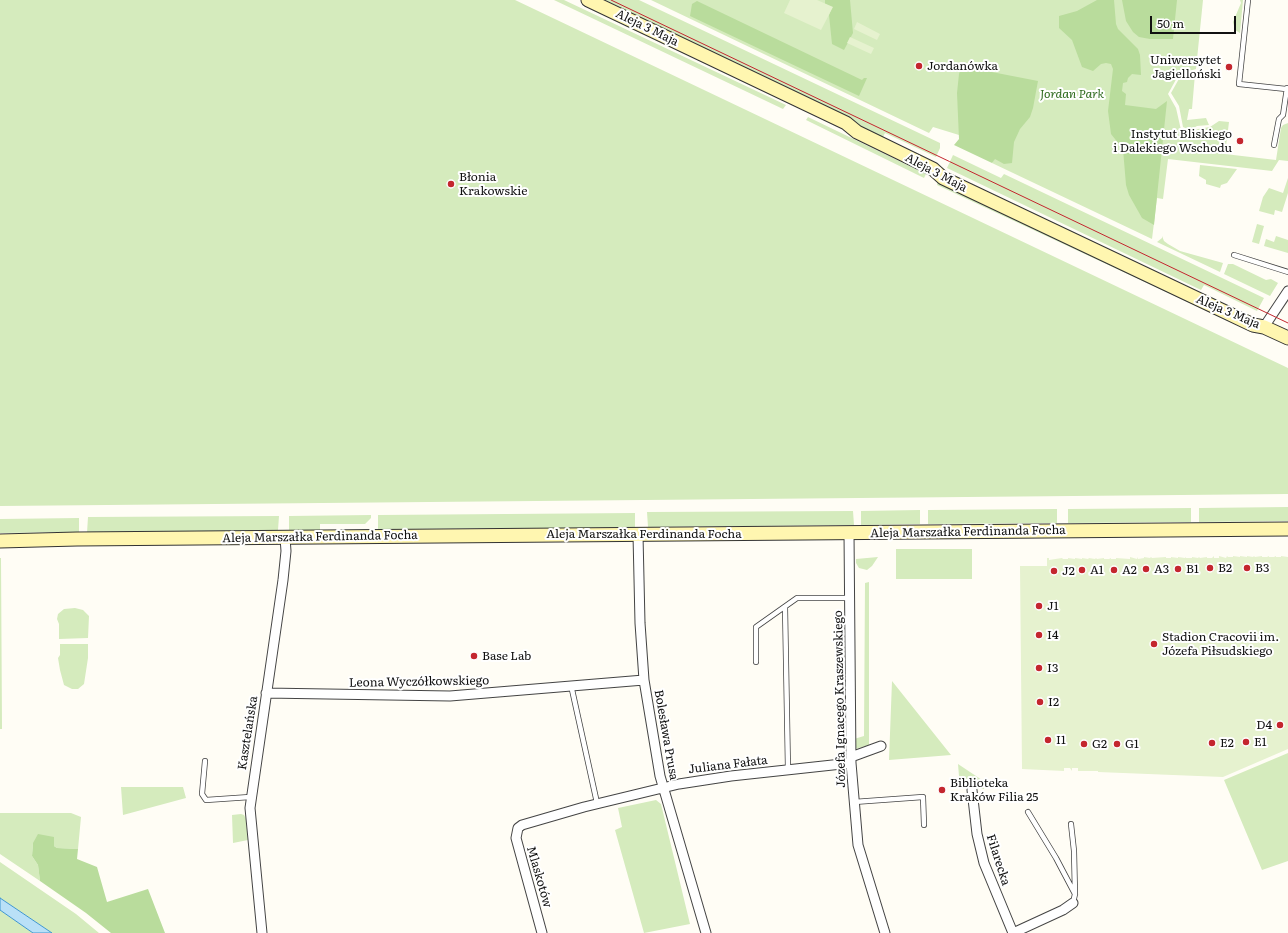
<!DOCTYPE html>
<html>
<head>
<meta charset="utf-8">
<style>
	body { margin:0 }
	#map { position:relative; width:1288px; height:933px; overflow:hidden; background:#fffdf5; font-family:Literata,serif }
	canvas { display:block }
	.scale { position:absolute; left:1150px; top:16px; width:86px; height:18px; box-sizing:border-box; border:2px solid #111; border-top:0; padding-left:5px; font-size:12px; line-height:14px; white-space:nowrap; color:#111; -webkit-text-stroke:3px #fff; paint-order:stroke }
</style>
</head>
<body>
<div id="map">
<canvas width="1288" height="933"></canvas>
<div class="scale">50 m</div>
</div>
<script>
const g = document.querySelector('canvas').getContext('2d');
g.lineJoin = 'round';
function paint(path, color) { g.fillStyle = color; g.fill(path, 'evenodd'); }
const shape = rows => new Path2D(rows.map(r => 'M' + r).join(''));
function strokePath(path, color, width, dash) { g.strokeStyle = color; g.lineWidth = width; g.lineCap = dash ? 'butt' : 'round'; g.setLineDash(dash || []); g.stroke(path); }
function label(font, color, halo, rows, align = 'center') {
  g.font = font + ' Literata,serif'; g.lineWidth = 4; g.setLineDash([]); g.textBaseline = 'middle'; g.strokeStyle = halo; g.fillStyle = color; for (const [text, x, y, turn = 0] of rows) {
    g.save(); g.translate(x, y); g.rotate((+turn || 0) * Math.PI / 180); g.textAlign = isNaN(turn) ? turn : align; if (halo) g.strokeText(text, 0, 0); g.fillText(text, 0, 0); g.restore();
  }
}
paint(shape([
	[0,0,515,0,1288,368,1288,494,0,506],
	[554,0,564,0,786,105,783,109],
	[596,0,639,0,940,143,940,148,936,157,885,133,883,137],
	[651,0,1203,0,1196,69,1179,74,1168,94,1176,108,1181,130,1189,133,1198,129,1210,127,1219,121,1229,122,1225,154,1276,160,1281,128,1283,125,1288,123,1288,161,1279,160,1272,171,1168,159,1163,199,1157,198,1152,239,992,163,994,159,959,135,933,127,929,133],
	[1240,0,1243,0,1240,33,1235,30,1233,22,1241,3],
	[1195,74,1192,109,1189,109,1187,120,1206,118,1209,125,1197,126,1190,130,1183,127,1179,106,1171,93,1180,77],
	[808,117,926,174,924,178,806,120],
	[953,155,1001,178,1004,174,1264,298,1257,311,1204,285,1201,290,947,168],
	[1200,165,1237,169,1227,183,1221,185,1220,188,1206,184,1206,180,1199,176],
	[1288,178,1288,193,1282,212,1275,210,1274,215,1259,211,1263,197,1269,188,1283,193],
	[938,180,1241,323,1239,326,937,185],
	[1257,224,1264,226,1259,244,1252,242],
	[1162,236,1164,241,1168,244,1180,251,1223,263,1220,272,1157,242,1162,238],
	[1276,236,1288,240,1288,253,1264,246,1266,239,1274,242],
	[1228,264,1233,264,1266,280,1271,279,1278,283,1270,296,1224,274],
	[1288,507,1288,521,1199,522,1199,508],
	[1191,508,1191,522,1068,523,1068,509],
	[1057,509,1057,523,928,524,928,510],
	[920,510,920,524,861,525,861,511],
	[853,511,854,525,648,527,647,512],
	[635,513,635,528,378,529,378,515],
	[371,515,371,518,365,524,320,524,320,530,289,530,289,516],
	[279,516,278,530,87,533,88,517],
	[79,518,79,532,0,533,0,519],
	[896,549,972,549,972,579,896,579],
	[878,557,872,566,867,570,859,568,856,563,856,559],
	[0,558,1,558,2,729,0,729],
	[869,582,869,745,855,749,854,739,864,736,865,583],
	[75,608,83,610,89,616,88,638,59,639,59,624,57,619,58,614,64,609],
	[60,644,88,644,88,658,84,684,78,689,72,689,64,685,60,670,58,658,60,655],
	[892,681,951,755,889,760],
	[1288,753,1288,861,1262,870,1224,780],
	[958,764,982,780,984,789,960,788],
	[121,787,183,787,186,798,123,815],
	[656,800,661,804,690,924,644,933,615,830,622,827,618,808],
	[0,813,71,813,81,817,78,849,57,848,54,846,33,843,32,856,38,865,40,881,0,854],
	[241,814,244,815,246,819,248,840,233,843,232,815],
	[0,862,76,914,99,933,52,933,0,898],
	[0,910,33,933,0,933]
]), '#d5ebbd');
paint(shape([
	[825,0,850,0,853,33,844,50,832,44,829,15,832,7,825,4],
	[1097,0,1114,0,1116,24,1118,29,1138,49,1140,55,1141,75,1132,74,1128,78,1127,82,1123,83,1122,91,1126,94,1125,105,1156,109,1167,101,1154,225,1142,218,1129,195,1126,185,1123,149,1111,134,1108,111,1113,69,1111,64,1106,63,1101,64,1093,71,1082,67,1072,40,1059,28,1059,16,1077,11],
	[1122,0,1177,0,1173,39,1150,39,1139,37,1133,32,1126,21],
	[697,1,862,80,864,78,867,78,859,96,690,16,692,4],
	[966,67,1038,81,1033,108,1030,117,1020,129,1014,142,1012,163,1004,164,995,159,992,163,954,145,959,139,957,93,959,74,960,71],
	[38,834,54,837,54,846,57,848,78,849,77,859,97,867,107,902,148,889,165,933,111,933,86,913,40,881,38,865,32,856,33,843]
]), '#b9dc9c');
paint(shape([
	[790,0,817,0,833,7,821,30,784,13],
	[857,22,880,34,877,40,854,29],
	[850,37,874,48,871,54,847,43],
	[1214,556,1214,558,1219,558,1219,556,1226,558,1227,556,1228,557,1233,557,1233,556,1240,557,1240,556,1247,557,1247,556,1253,557,1254,556,1255,557,1262,556,1262,557,1267,557,1269,556,1269,557,1274,557,1276,556,1276,557,1281,557,1281,556,1288,557,1288,749,1223,777,1098,772,1098,771,1078,771,1078,768,1072,768,1072,771,1070,768,1064,768,1064,771,1022,769,1020,566,1047,566,1047,558,1049,558,1049,560,1062,558,1063,559,1068,559,1068,558,1075,559,1075,558,1082,559,1082,558,1088,559,1089,558,1095,559,1096,558,1097,559,1104,558,1104,559,1109,559,1111,558,1111,559,1116,559,1116,558,1130,559,1130,557,1137,559,1137,557,1138,559,1144,558,1144,557,1150,558,1151,557,1152,558,1166,557,1166,558,1171,558,1171,557,1178,558,1178,557,1185,558,1185,557,1186,558,1192,558,1192,557,1198,558,1199,557,1200,558,1207,557,1207,558,1212,558]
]), '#e6f2cf');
const water = shape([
	[0,898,52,933,33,933,0,910,0,898]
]);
paint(water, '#b9e0f7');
strokePath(water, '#3f96cf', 1);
const lane = shape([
	[1248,0,1239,84,1286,89],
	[1274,145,1279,119,1283,115,1287,88],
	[1234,255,1288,272],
	[785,607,788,770],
	[756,662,756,627,797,598,850,598],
	[571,685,597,803],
	[205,761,202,794,206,800,250,797],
	[854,802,923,797,924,825],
	[1028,812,1056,858,1075,894],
	[1071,824,1074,851,1075,894,1073,903]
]);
const street = shape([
	[1264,327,1288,291],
	[849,533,851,763,858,845,885,933],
	[638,535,640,623,644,680,660,776,706,933],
	[266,693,450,696,644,680],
	[851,757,881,746],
	[972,790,977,834,984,863,1013,933],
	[262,933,250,808,283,580,286,551,285,538],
	[542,933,516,838,518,828,522,825,584,807,679,784,731,776,851,763],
	[1013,933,1063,910,1073,903]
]);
const secondary = shape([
	[588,0,846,123,857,132,933,169,943,178,1217,308,1253,325,1264,327,1288,338],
	[0,541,77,539,1288,529]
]);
strokePath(lane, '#444', 6);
strokePath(street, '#444', 11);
strokePath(secondary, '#333', 15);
strokePath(lane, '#fff', 4.5);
strokePath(street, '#fff', 9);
strokePath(secondary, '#fff6b0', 13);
strokePath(shape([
	[611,0,1288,323]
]), '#c4262e', 1);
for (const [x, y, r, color] of [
	[919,66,4,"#c4262e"],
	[1229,67,4,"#c4262e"],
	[1240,141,4,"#c4262e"],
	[451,184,4,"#c4262e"],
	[1210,568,4,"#c4262e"],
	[1247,568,4,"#c4262e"],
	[1146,569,4,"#c4262e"],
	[1178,569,4,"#c4262e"],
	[1082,570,4,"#c4262e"],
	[1114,570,4,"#c4262e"],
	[1054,571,4,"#c4262e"],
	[1039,606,4,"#c4262e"],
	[1039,635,4,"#c4262e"],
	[1154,644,4,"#c4262e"],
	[474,656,4,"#c4262e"],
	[1039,668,4,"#c4262e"],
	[1040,702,4,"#c4262e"],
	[1280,725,4,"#c4262e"],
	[1048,740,4,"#c4262e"],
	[1246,742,4,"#c4262e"],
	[1212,743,4,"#c4262e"],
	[1084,744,4,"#c4262e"],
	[1117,744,4,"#c4262e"],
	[942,790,4,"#c4262e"]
]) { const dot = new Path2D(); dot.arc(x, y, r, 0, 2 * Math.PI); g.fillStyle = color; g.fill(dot); strokePath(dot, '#fff', 1.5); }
label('12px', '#111', '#fff', [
	["Aleja 3 Maja",647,28,26],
	["Aleja 3 Maja",936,173,28],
	["Aleja 3 Maja",1228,312,23],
	["Aleja Marszałka Ferdinanda Focha",968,532,-1],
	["Aleja Marszałka Ferdinanda Focha",644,534],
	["Aleja Marszałka Ferdinanda Focha",320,537,-1],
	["Leona Wyczółkowskiego",419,682,-1],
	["Józefa Ignacego Kraszewskiego",840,699,-91],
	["Kasztelańska",248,733,-81],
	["Bolesława Prusa",666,735,80],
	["Juliana Fałata",728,765,-7],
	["Filarecka",998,860,72],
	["Mlaskotów",539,877,74]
]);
label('12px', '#111', '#fff', [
	["Uniwersytet",1221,60,"right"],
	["Jagielloński",1221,74,"right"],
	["Jordanówka",927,66],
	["Instytut Bliskiego",1232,134,"right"],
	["i Dalekiego Wschodu",1232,148,"right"],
	["Błonia",459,177],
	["Krakowskie",459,191],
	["B2",1218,568],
	["B3",1255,568],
	["A3",1154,569],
	["B1",1186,569],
	["A1",1090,570],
	["A2",1122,570],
	["J2",1062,571],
	["J1",1047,606],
	["I4",1047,635],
	["Stadion Cracovii im.",1162,637],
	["Józefa Piłsudskiego",1162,651],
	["Base Lab",482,656],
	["I3",1047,668],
	["I2",1048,702],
	["D4",1272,725,"right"],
	["I1",1056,740],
	["E1",1254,742],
	["E2",1220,743],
	["G2",1092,744],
	["G1",1125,744],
	["Biblioteka",950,783],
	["Kraków Filia 25",950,797]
], 'left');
label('italic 12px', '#2f6b1f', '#fff', [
	["Jordan Park",1072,94]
]);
</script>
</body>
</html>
